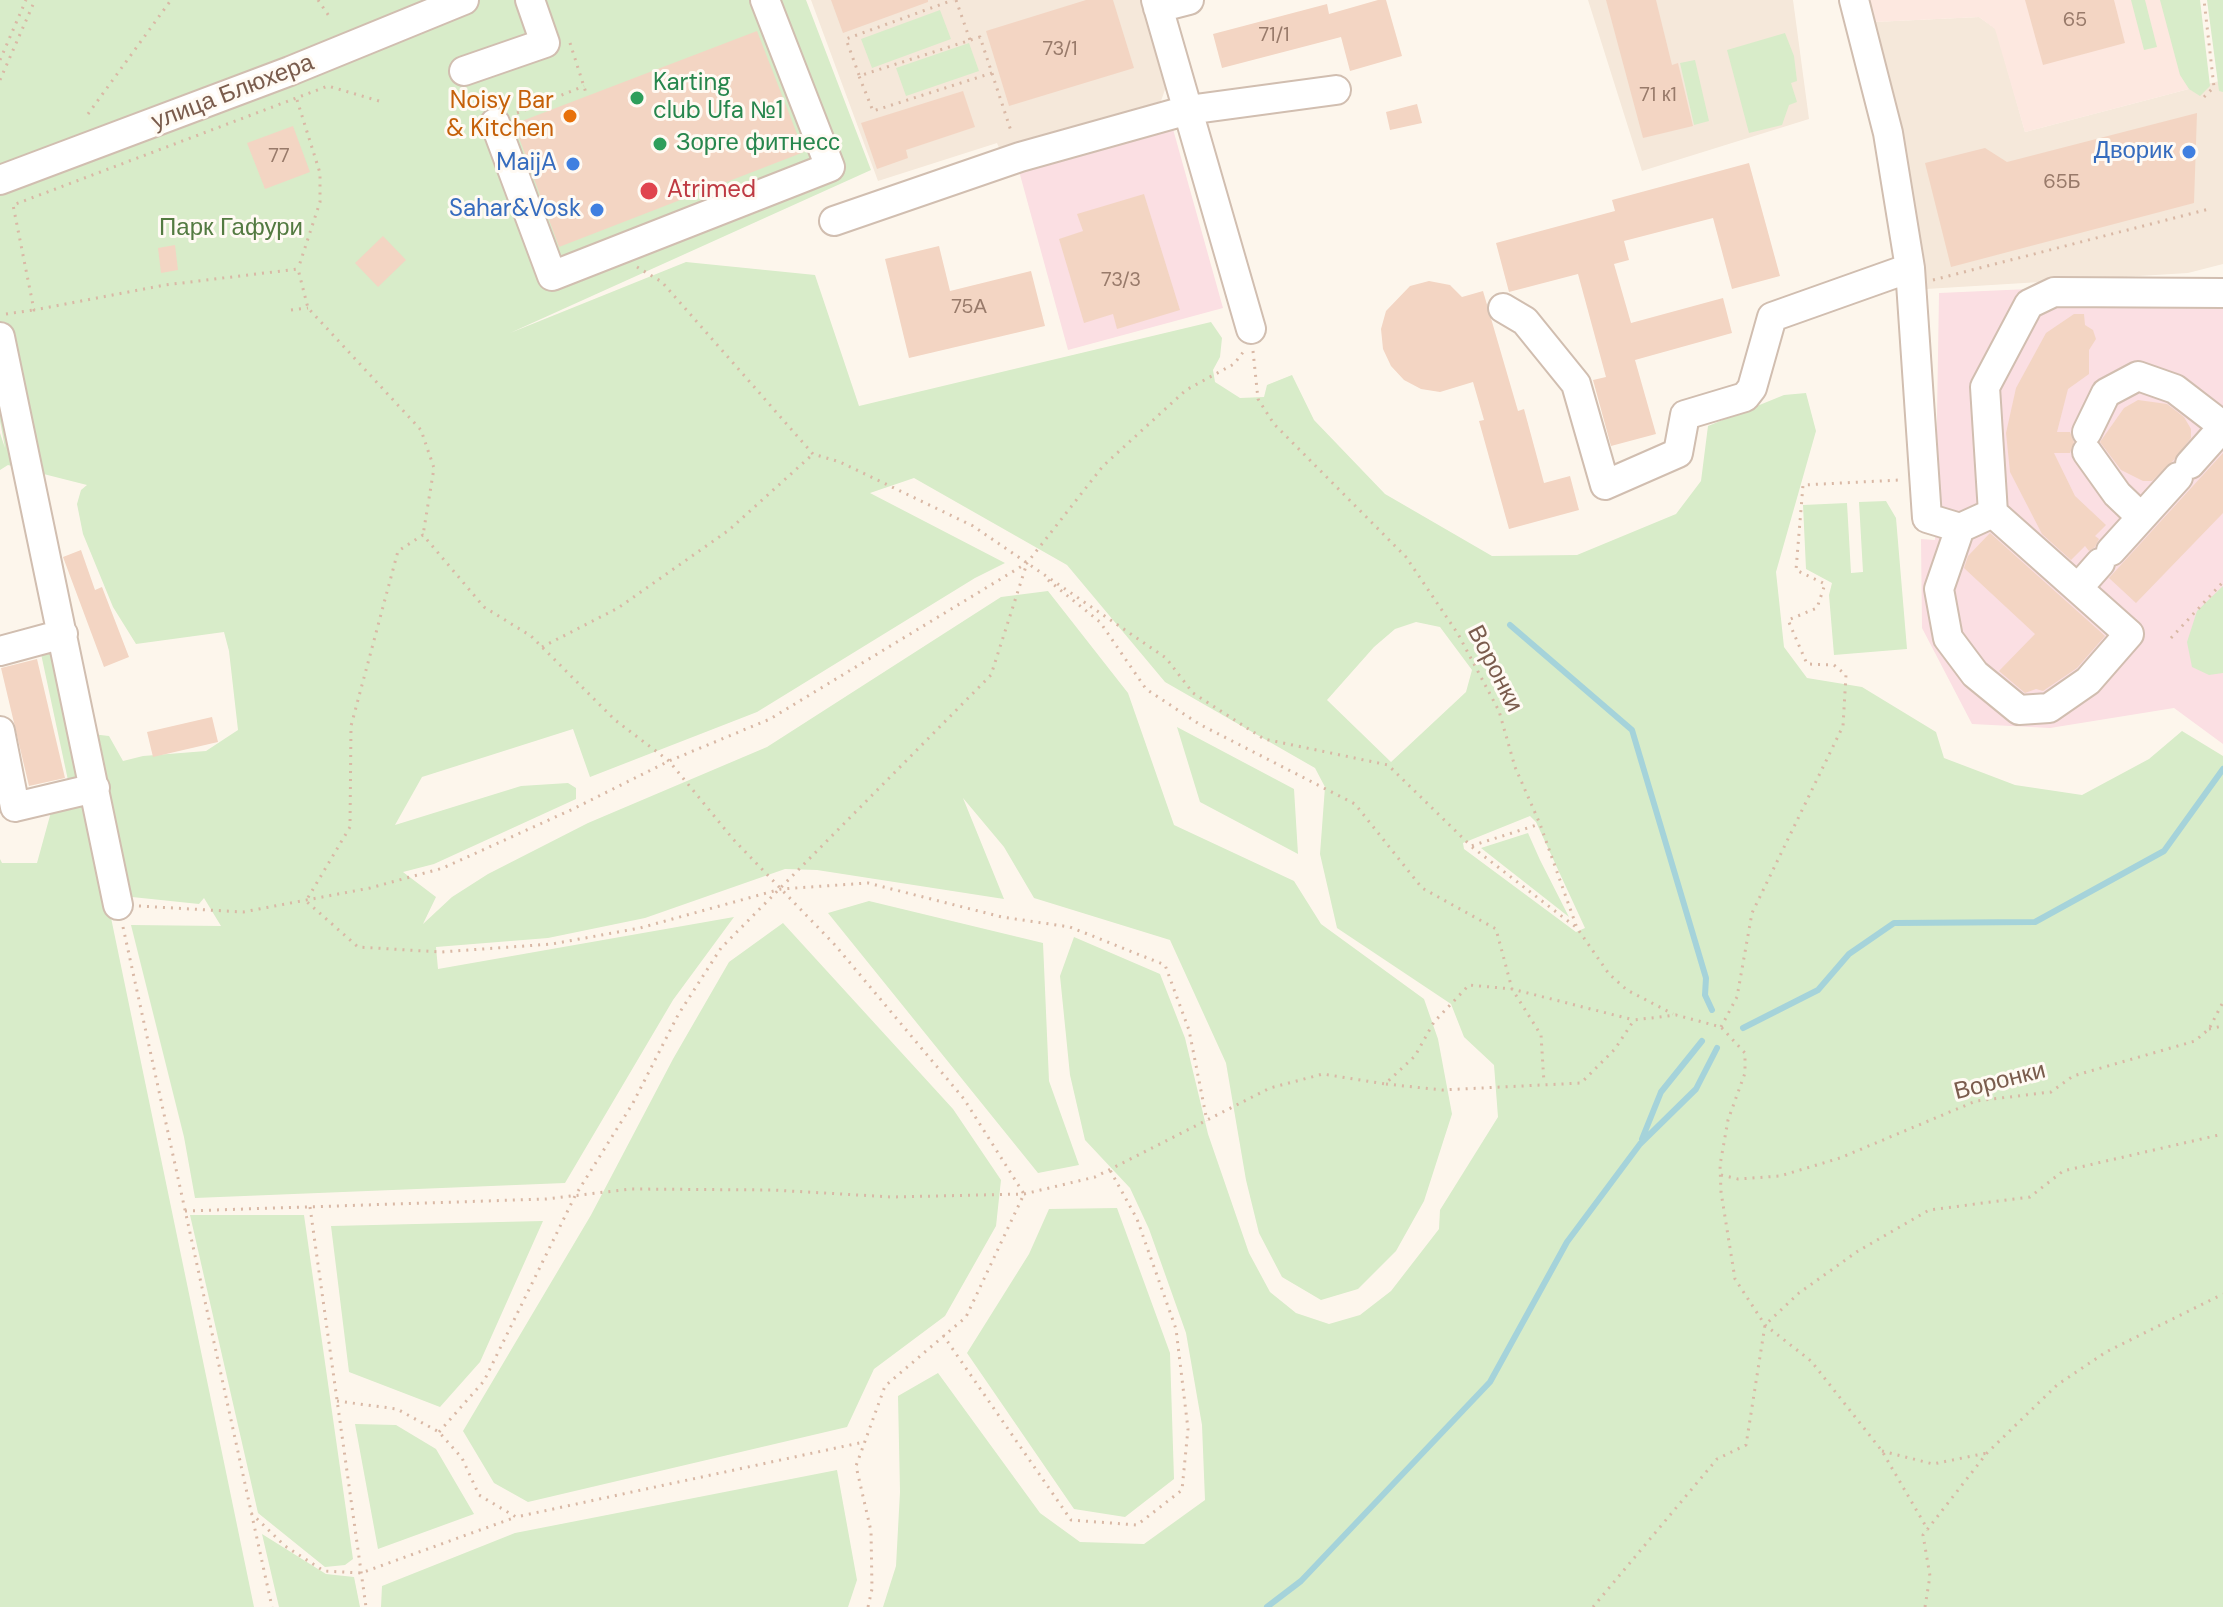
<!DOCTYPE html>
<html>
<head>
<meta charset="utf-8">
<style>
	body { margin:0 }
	canvas { display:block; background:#fdf6ec }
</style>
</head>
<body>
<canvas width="2223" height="1607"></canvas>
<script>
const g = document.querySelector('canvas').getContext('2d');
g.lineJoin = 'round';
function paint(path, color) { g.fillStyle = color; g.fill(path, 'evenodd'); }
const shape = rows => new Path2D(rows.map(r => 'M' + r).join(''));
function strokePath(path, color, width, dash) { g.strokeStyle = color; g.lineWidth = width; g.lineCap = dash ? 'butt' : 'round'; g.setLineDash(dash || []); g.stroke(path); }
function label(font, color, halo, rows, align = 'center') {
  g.font = font + ' "DM Sans",sans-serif'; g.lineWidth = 6; g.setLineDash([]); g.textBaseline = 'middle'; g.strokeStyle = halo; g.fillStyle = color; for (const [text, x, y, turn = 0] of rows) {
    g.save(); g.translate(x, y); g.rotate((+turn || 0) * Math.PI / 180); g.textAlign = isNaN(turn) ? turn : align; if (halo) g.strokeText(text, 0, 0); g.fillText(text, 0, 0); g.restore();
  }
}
paint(shape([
	[811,0,1144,0,1169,78,1161,101,1002,155,997,143,878,181],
	[1588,0,1793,0,1809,119,1642,171],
	[1979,17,1996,29,2025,132,2223,80,2223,264,2188,273,1926,289,1893,145,1874,22]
]), '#f5e8da');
paint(shape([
	[1870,0,2188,0,2204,85,2025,132,1995,29,1979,17,1874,22]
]), '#fde8e0');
paint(shape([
	[1173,129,1223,308,1068,350,1019,171],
	[2223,277,2223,744,2174,708,2050,728,1972,724,1922,628,1921,539,1935,540,1939,293,2188,282]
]), '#fbdfe3');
paint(shape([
	[0,0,806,0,871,170,510,333,686,262,815,275,859,406,1211,322,1222,338,1220,357,1213,370,1215,382,1240,398,1264,397,1267,385,1292,375,1314,420,1385,494,1492,556,1577,555,1676,514,1701,481,1708,426,1784,395,1806,393,1816,431,1776,572,1784,647,1807,678,1862,687,1936,732,1944,758,2015,785,2082,795,2149,759,2182,731,2223,756,2223,1607,883,1607,896,1566,900,1492,898,1396,938,1373,1040,1513,1080,1542,1144,1544,1205,1500,1202,1425,1186,1333,1149,1229,1130,1188,1085,1140,1070,1075,1060,976,1074,937,1160,974,1185,1038,1208,1134,1249,1253,1270,1292,1296,1313,1329,1324,1360,1315,1391,1291,1439,1229,1440,1210,1498,1117,1494,1065,1464,1037,1451,1004,1337,928,1320,854,1325,787,1315,768,1165,682,1067,565,914,478,870,493,1005,563,975,578,757,712,590,777,573,729,422,777,395,825,521,786,568,783,576,788,576,799,434,864,403,872,436,897,423,924,452,897,488,874,588,823,767,747,1001,597,1048,591,1128,693,1174,825,1294,881,1321,924,1424,999,1438,1039,1452,1114,1424,1201,1396,1251,1358,1289,1321,1300,1282,1277,1259,1233,1246,1180,1226,1063,1170,940,1034,898,1004,847,963,798,1004,899,817,870,785,869,645,918,548,938,436,947,438,969,734,917,673,1000,565,1183,195,1198,184,1137,131,925,221,926,204,898,199,904,132,897,92,734,109,736,123,761,143,756,206,751,238,730,229,651,224,632,136,644,113,607,83,534,77,504,81,490,87,485,8,465,0,470,0,433,5,448,0,421],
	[1416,622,1440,627,1472,670,1466,692,1391,762,1327,700,1374,647,1395,629],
	[1530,816,1536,822,1585,928,1576,932,1464,849,1463,843],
	[2131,0,2145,0,2157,47,2144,50],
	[2160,0,2200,0,2210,86,2200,96,2189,89,2180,75],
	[2207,0,2223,0,2223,92,2219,91],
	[940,10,951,39,872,68,861,39],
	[1785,33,1794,56,1797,81,1791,83,1797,102,1789,105,1782,125,1749,133,1727,50],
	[969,43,979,71,906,96,896,68],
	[1695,60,1709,121,1694,125,1680,63],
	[1886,501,1896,518,1907,649,1834,655,1829,595,1832,583,1806,569,1803,505,1847,503,1851,573,1863,572,1859,502],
	[2223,586,2223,673,2209,675,2192,667,2187,642,2197,611],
	[55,646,84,782,69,785,40,649],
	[1177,727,1294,789,1298,854,1200,802],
	[87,802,254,1607,0,1607,0,859,2,863,37,863,51,812],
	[1528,833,1540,860,1569,917,1481,848],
	[869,901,1043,943,1049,1081,1079,1165,1038,1173,828,913],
	[783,923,953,1109,1001,1180,996,1226,945,1316,874,1369,847,1427,528,1502,494,1483,463,1431,591,1215,673,1059,729,962],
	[1117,1208,1170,1353,1174,1479,1125,1517,1074,1509,967,1353,1029,1254,1049,1209],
	[190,1215,304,1215,353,1559,345,1565,325,1567,258,1513],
	[543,1221,480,1362,440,1407,349,1372,331,1226],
	[355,1424,396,1425,436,1449,474,1514,378,1549],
	[837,1470,857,1580,848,1607,381,1607,382,1586,515,1533],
	[262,1534,326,1574,354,1577,360,1607,279,1607]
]), '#d8ecc9');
strokePath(shape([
	[1510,625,1632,730,1706,978,1705,995,1712,1010],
	[1743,1028,1818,990,1849,954,1894,923,2035,922,2164,851,2223,769],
	[1642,1139,1661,1092,1702,1041],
	[1267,1607,1301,1581,1490,1382,1567,1242,1640,1144,1696,1089,1717,1048]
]), '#a5d3da', 6);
paint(shape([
	[831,0,928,0,928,2,843,33],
	[1086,0,1113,0,1134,68,1009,106,986,31],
	[1378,0,1386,0,1402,56,1350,71,1341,37,1222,68,1213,34,1327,4,1329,14],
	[1606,0,1656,0,1672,65,1678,63,1693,126,1643,138],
	[2025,0,2114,0,2125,43,2043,65],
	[757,31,804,152,559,247,514,124],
	[963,91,975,127,906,150,908,158,877,169,861,123],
	[1417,104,1422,123,1390,130,1386,112],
	[2197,113,2194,203,1951,267,1925,163,1985,148,2007,162],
	[293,126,310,172,265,189,247,143],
	[1749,163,1780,276,1732,289,1713,218,1624,241,1629,260,1614,264,1631,323,1723,298,1732,333,1635,360,1656,434,1611,446,1593,380,1606,377,1578,274,1509,292,1496,243,1615,211,1612,200],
	[1144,194,1180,310,1117,329,1113,314,1084,323,1059,239,1083,231,1077,214],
	[383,236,406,260,378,287,355,263],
	[175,245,178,270,161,273,158,248],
	[939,246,950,291,1031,271,1045,326,909,358,885,259],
	[1429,281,1450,285,1462,297,1483,291,1518,411,1524,409,1544,483,1570,476,1579,510,1509,529,1479,421,1484,420,1473,382,1440,392,1421,389,1404,380,1391,366,1383,349,1381,329,1386,311,1410,286],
	[2074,314,2084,314,2085,325,2093,330,2096,339,2089,350,2089,374,2068,389,2057,432,2070,432,2074,442,2070,453,2054,453,2075,496,2106,525,2095,536,2099,539,2095,547,2089,551,2085,546,2071,560,2042,534,2010,472,2006,433,2016,388,2046,333],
	[2138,400,2167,404,2184,417,2191,429,2191,438,2173,461,2152,481,2143,481,2121,470,2100,442,2124,408],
	[2223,453,2223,513,2136,603,2109,578],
	[1990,533,2105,636,2077,668,2043,691,2036,689,2025,693,1999,671,2035,634,1964,568,1968,556],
	[81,550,95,590,102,587,129,657,104,667,63,557],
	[37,659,65,778,29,786,1,668],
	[212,717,218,742,153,757,147,732]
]), '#f3d5c3');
const minor = shape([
	[1156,0,1251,329],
	[1854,0,1888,133,1910,268,1927,518,1960,528,1993,513,1985,387,2029,304,2054,292,2223,293],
	[1158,8,1189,0],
	[464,71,545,43,530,0],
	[495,123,552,276,830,167,765,0],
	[0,180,290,71,464,0],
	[834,221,1020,157,1188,110,1336,90],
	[1503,308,1525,321,1576,384,1605,485,1678,453,1685,415,1745,397,1752,388,1772,317,1910,268],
	[0,337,118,905],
	[2087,432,2106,393,2138,376,2175,389,2223,426],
	[2087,452,2117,494,2141,517],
	[2190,464,2223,427],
	[1960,528,1939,589,1948,638,1975,674,2019,710,2049,708,2088,681,2129,634,1993,513],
	[2111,551,2178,477],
	[2078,588,2100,563],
	[0,651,63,634],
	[0,731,15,807,95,788]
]);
strokePath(minor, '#d1beb0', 32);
strokePath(shape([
	[318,0,331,19],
	[956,0,970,40],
	[570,43,587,96],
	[0,60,26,0],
	[992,73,873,111,859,76,980,37,1012,134],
	[859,75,846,39,953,0],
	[0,80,35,0],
	[2204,97,2214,87,2204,0],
	[297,100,320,173,320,202,298,269],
	[379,101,328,86,13,205,34,310,165,285,298,269,308,308,421,430,434,468,423,535],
	[517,113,584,86],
	[88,114,171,0],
	[637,267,662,282,813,454,840,462,973,526,1166,658,1193,693,1264,739,1388,765,1471,846,1540,824],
	[1933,280,2209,209],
	[291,310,308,308],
	[6,314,34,310],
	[1253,351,1258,399,1274,424,1406,557,1458,634,1499,711,1515,767,1540,824,1577,928,1609,974,1627,990,1673,1014],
	[1048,580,1100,622,1146,689,1199,724,1355,804,1422,888,1496,929,1512,989,1541,1035,1544,1083],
	[2171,638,2223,582],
	[542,647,618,608,729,530,813,454],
	[1472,847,1577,928],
	[139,906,243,912,370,888,443,868,573,809,669,761,770,719,1027,563,1103,466,1186,390,1234,364,1244,351],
	[123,927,272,1607],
	[1721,1027,1737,997,1752,913,1843,726,1846,675,1834,665,1807,664,1788,620,1817,608,1825,584,1796,570,1803,485,1900,480],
	[2209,1029,2223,1026],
	[1386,1084,1442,1090,1581,1083,1615,1049,1634,1020,1676,1015,1721,1027,1745,1053,1745,1073,1728,1120,1720,1165,1721,1192,1735,1279,1765,1325,1811,1361,1882,1451,1928,1530],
	[1721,1175,1738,1179,1780,1176,1840,1158,1976,1101,2051,1092,2073,1076,2195,1041,2209,1029,2223,1002],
	[310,1207,366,1607],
	[185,1211,546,1199,631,1189,773,1190,892,1197,1024,1194,1095,1177,1270,1088,1323,1074,1385,1084,1415,1056,1434,1022,1469,985,1512,989,1634,1020],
	[943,1335,1071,1520,1137,1525,1182,1490,1188,1429,1176,1329,1137,1219,1110,1170],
	[337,1401,397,1409,439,1432,462,1458,479,1495,516,1517,864,1442],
	[439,1432,484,1381,575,1196,633,1103,678,1015,721,948,991,675,1027,563],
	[1882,1451,1933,1464,1987,1453],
	[251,1513,285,1546,324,1571,361,1573,516,1517],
	[868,1607,872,1589,871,1531,856,1466,885,1386,966,1317,1024,1194,964,1099,835,945,781,889,733,839,669,761,615,720,531,636,484,607,423,535,398,551,351,726,350,827,306,901,358,947,441,952,552,944,640,928,781,889,868,883,1002,917,1070,927,1165,965,1189,1030,1207,1121],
	[1593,1607,1717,1459,1746,1445,1765,1325,1799,1293,1858,1251,1929,1210,2030,1197,2063,1171,2223,1134],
	[1925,1607,1930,1576,1923,1535,1987,1453,2057,1385,2106,1352,2223,1294]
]), '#d9b8a5', 3, [2, 6]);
strokePath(minor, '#fff', 28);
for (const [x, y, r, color] of [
	[637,98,8,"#2e9e5b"],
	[570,116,8,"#e8710a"],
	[660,144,8,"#2e9e5b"],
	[2189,152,8,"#3f7fe0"],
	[573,164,8,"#3f7fe0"],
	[649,191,10,"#e0444e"],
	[597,210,8,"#3f7fe0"]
]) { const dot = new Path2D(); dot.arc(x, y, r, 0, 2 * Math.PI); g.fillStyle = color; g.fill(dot); strokePath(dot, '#fffaf3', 3); }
label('20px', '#987a6a', null, [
	["65",2075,21],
	["71/1",1274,36],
	["73/1",1060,50],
	["71 к1",1658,96],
	["77",279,157],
	["65Б",2062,183],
	["73/3",1121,281],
	["75А",969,308]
]);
label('24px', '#27864d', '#fffaf3', [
	["Karting",653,84],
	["club Ufa №1",653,112],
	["Зорге фитнесс",676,144]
], 'left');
label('24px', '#7a5c4d', '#fffaf3', [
	["улица Блюхера",233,93,-21],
	["Воронки",1494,669,63],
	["Воронки",2000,1082,-14]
]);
label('24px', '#c56008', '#fffaf3', [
	["Noisy Bar",554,102],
	["& Kitchen",554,130]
], 'right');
label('24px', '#366cbe', '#fffaf3', [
	["Дворик",2173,152],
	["MaijA",557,164],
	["Sahar&Vosk",581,210]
], 'right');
label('24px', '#be3a42', '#fffaf3', [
	["Atrimed",667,191]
], 'left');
label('24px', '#537a41', '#fffaf3', [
	["Парк Гафури",231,229]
]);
</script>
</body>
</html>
